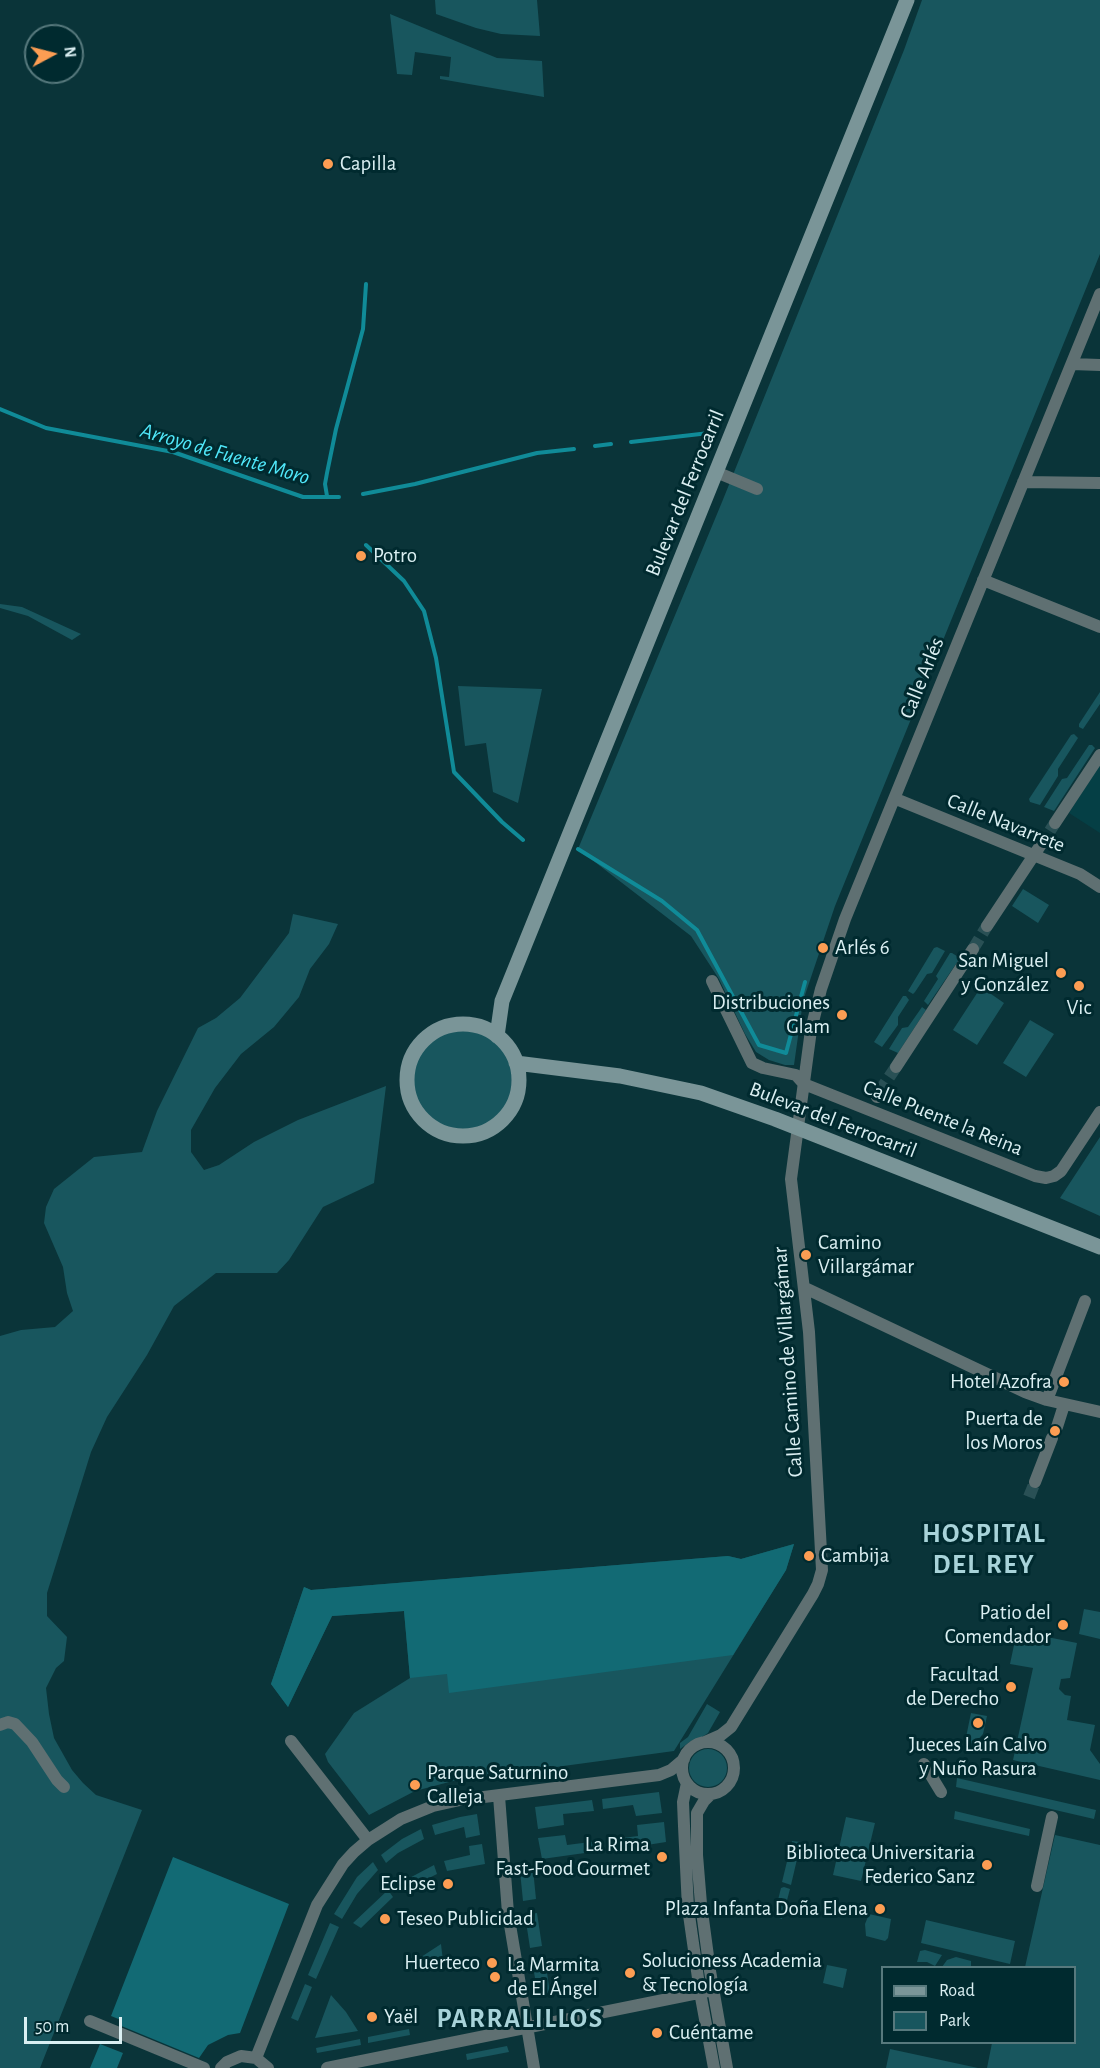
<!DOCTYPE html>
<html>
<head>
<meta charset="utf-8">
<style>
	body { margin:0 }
	#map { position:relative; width:1100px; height:2068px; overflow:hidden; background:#0a3439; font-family:"Alegreya Sans",sans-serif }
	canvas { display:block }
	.legend { position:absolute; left:881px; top:1966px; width:195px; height:78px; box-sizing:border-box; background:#002a2f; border:2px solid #57797d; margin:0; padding:8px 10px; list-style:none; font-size:18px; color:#daeff2 }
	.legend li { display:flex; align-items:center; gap:12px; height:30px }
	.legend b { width:30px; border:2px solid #57797d }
	.north { position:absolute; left:24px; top:24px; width:60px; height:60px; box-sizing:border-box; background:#002a2f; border:2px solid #57797d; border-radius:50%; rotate:83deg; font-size:16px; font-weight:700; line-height:24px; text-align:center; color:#daeff2 }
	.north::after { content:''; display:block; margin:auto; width:21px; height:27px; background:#fc9d53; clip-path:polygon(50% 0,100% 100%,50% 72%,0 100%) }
	.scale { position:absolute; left:24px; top:2017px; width:98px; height:27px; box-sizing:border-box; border:3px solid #daeff2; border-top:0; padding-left:8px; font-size:18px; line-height:21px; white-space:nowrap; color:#daeff2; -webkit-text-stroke:4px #002a2f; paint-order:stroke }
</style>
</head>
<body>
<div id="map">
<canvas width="1100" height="2068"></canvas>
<ul class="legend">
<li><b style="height:8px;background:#7a9598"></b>Road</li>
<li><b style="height:16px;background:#18565e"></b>Park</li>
</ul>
<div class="north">N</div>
<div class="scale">50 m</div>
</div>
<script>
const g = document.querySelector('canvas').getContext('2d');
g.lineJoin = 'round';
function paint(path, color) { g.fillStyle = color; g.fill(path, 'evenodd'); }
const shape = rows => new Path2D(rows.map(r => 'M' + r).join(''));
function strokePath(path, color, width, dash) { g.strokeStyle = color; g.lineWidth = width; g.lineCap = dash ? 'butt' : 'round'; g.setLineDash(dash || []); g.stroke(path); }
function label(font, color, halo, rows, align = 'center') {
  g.font = font + ' "Alegreya Sans",sans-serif'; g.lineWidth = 6; g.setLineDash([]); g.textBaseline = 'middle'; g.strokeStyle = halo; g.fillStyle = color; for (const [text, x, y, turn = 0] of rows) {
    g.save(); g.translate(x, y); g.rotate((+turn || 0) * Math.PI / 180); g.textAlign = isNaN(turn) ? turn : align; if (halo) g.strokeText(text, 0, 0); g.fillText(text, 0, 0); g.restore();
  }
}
paint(shape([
	[1100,764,1100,833,1069,813]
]), '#053f45');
paint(shape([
	[435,0,537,0,540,36,501,34,476,28,436,14],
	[922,0,1100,0,1100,254,835,906,803,1001,794,1065,785,1065,769,1060,756,1052,745,1034,719,979,691,936,578,849,722,502,904,50],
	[390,14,497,58,542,61,544,97,440,79,440,76,449,77,451,57,415,52,412,75,397,74],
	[0,604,22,607,81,634,72,640,28,616,0,608],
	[458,686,542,689,518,803,493,792,486,743,465,746],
	[1100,692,1100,704,1083,729,1079,727,1079,724],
	[1074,734,1078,738,1058,769,1058,776,1040,805,1030,802,1029,799,1071,735],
	[1089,745,1092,745,1095,748,1054,811,1044,807,1062,779,1067,778],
	[1023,889,1049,905,1038,923,1012,906],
	[293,914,338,924,329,944,310,969,299,997,274,1027,241,1054,215,1088,191,1130,191,1152,204,1170,219,1165,254,1142,298,1120,386,1086,374,1183,323,1207,289,1260,277,1273,216,1273,174,1306,147,1355,107,1417,91,1452,47,1593,47,1616,67,1637,64,1661,56,1668,46,1688,49,1714,54,1738,72,1770,83,1783,96,1795,142,1810,40,2068,0,2068,0,1336,21,1330,55,1327,73,1311,67,1293,63,1267,44,1223,46,1207,54,1189,94,1157,142,1152,157,1111,198,1028,216,1018,240,998,289,933],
	[937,947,945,951,932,973,927,974,915,992,913,994,908,991,934,948],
	[950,953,952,953,960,958,928,1005,924,1001,938,979,936,976],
	[981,987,1004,1003,977,1045,953,1030],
	[903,996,906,996,909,1000,898,1017,898,1025,882,1047,874,1042],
	[922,1007,926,1010,898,1053,889,1049,902,1028,908,1027],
	[1030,1020,1054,1034,1026,1077,1003,1063],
	'413 1081a51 51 0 1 1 102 0a51 51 0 1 1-102 0Z',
	[1100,1137,1100,1216,1060,1198],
	[794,1544,786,1570,674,1751,453,1781,415,1791,369,1815,328,1762,325,1754,354,1713,410,1678,404,1611,332,1616,288,1707,271,1684,304,1587,311,1590,728,1556,741,1559],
	[1084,1609,1100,1612,1100,1639,1079,1634],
	[1017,1631,1077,1643,1070,1678,1061,1679,1059,1689,1065,1695,1071,1696,1067,1720,1095,1725,1090,1750,1100,1764,1100,1780,1013,1760,1033,1668,1010,1664],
	[707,1704,720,1712,708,1733,702,1737,691,1741,680,1749,680,1743,688,1737],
	[971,1713,987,1716,983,1734,974,1744,965,1742],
	'689 1768a19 19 0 1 1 38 0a19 19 0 1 1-38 0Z',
	[957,1778,1096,1810,1094,1819,956,1787],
	[659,1792,662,1813,636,1816,633,1805,603,1809,602,1799],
	[592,1800,594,1811,563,1814,564,1825,538,1829,535,1807],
	[955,1811,1030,1829,1029,1836,954,1819],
	[477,1814,480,1835,466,1838,464,1827,435,1835,432,1825,460,1817],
	[846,1817,875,1823,861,1881,833,1875],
	[664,1822,666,1842,609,1851,607,1840,638,1836,637,1825],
	[421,1829,424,1839,398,1853,386,1863,381,1855,402,1839],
	[565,1835,567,1845,598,1841,599,1851,542,1859,538,1838],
	[1055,1835,1100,1845,1100,2068,987,2068,992,2043,1074,2042,1074,1968,1025,1967],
	[792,1841,801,1842,791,1885,782,1882],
	[482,1844,485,1864,447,1871,444,1861,470,1855,469,1846],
	[373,1862,378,1870,357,1894,342,1919,334,1914,357,1877],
	[434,1865,437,1874,403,1891,398,1884],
	[533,1869,536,1899,523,1901,520,1871],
	[784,1887,790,1889,782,1919,774,1916,781,1888],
	[388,1890,393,1897,361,1928,353,1923],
	[537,1913,542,1946,530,1948,525,1915],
	[869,1914,891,1919,888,1938,885,1941,866,1936,865,1924],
	[926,1920,1015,1941,1010,1964,921,1943],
	[330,1923,339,1927,316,1979,308,1975],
	[441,1944,443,1961,414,1965,418,1959],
	[925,1950,942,1955,935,1966,927,1962,917,1962,920,1951],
	[956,1957,971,1961,971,1967,942,1967,947,1960],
	[545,1959,550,1993,538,1995,532,1961],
	[827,1965,847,1969,843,1988,823,1983],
	[305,1984,312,1987,298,2021,291,2018],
	[331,1995,346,2012,358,2031,315,2038],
	[501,2012,502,2017,460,2025,459,2019],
	[409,2029,410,2035,368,2043,368,2037],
	[360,2039,361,2045,317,2053,316,2048],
	[507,2046,509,2052,467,2060,466,2054],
	[890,2049,978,2068,886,2068]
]), '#18565e');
paint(shape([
	[794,1544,786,1570,733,1655,449,1693,447,1674,410,1678,404,1611,332,1616,288,1707,271,1684,304,1587,311,1590,728,1556,741,1559],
	[173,1857,289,1904,240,2033,228,2035,208,2045,199,2058,119,2025,121,2020,111,2016],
	[100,2044,123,2053,117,2068,90,2068]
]), '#126a74');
strokePath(shape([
	[0,409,46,428,173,452,303,497,339,497],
	[631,442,709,433],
	[595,446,611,444],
	[363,494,415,484,537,453,574,449],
	[327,496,325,484,327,473,336,429,363,329,366,284],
	[366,545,404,581,424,611,436,658,454,772,502,822,523,840],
	[578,849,662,901,697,930,759,1045,786,1053,805,982]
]), '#108b98', 4);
strokePath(shape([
	[1040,846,1055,823],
	[973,949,987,926],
	[879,1092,896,1067],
	[1029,1497,1035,1482]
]), '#295055', 12, [12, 6]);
strokePath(shape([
	[1072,364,1100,365],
	[716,472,757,489],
	[1023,482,1100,483],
	[983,580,1100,627],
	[896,799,1080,874,1100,887],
	[1055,823,1100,755],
	[987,926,1040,846],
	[712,981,752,1063,763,1068,796,1075,804,1084,1035,1176,1046,1178,1054,1176,1061,1171,1100,1112],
	[896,1067,973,949],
	[877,1097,879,1092],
	[805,1288,1025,1392,1047,1400,1100,1412],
	[1047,1400,1085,1301],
	[1057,1427,1064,1405],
	[1035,1482,1052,1438],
	[0,1725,8,1722,15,1724,32,1742,57,1780,64,1787],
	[291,1741,368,1840],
	[705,1742,721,1735,731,1727,813,1594,818,1584,822,1570,809,1332,791,1179,811,1030,821,989,845,919,1100,294],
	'682 1768a26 26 0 1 1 52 0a26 26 0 1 1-52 0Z',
	[924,1764,941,1792],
	[687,1783,683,1802,684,1826,688,1908,700,1992,714,2068],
	[711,1794,704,1801,697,1813,697,1855,701,1904,710,1971,727,2068],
	[499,1796,508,1913,534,2068],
	[1037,1886,1052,1817],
	[90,2021,204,2068],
	[256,2058,317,1905,343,1864,354,1852,368,1840,401,1819,433,1806,460,1800,659,1775,671,1770,684,1759],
	[221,2068,227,2062,241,2056,256,2058,268,2068],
	[327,2068,713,1990]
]), '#5f7072', 12);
strokePath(shape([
	'407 1080a56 56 0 1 1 112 0a56 56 0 1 1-112 0Z',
	[497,1036,502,1001,907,0],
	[516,1063,620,1076,701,1093,775,1119,1100,1247]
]), '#7a9598', 15);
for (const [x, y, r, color] of [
	[328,164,6,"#fc9d53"],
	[361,556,6,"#fc9d53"],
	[823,948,6,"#fc9d53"],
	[1061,973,6,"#fc9d53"],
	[1079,986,6,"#fc9d53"],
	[842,1015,6,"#fc9d53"],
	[806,1255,6,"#fc9d53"],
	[1064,1382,6,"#fc9d53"],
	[1055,1431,6,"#fc9d53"],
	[809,1556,6,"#fc9d53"],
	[1063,1625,6,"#fc9d53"],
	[1011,1687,6,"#fc9d53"],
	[978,1723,6,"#fc9d53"],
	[415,1785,6,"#fc9d53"],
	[662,1857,6,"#fc9d53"],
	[987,1865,6,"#fc9d53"],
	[448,1884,6,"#fc9d53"],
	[880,1909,6,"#fc9d53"],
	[385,1919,6,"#fc9d53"],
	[492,1963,6,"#fc9d53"],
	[630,1973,6,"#fc9d53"],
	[495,1977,6,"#fc9d53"],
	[372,2017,6,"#fc9d53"],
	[657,2033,6,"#fc9d53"]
]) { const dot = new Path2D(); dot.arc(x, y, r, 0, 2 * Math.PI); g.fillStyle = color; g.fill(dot); strokePath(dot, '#002a2f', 2); }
label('21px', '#daeff2', '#002a2f', [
	["Capilla",340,164],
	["Potro",373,556],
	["Arlés 6",835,948],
	["San Miguel",1049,961,"right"],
	["y González",1049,985,"right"],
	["Distribuciones",830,1003,"right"],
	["Glam",830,1027,"right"],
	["Vic",1079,1008,"center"],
	["Camino",818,1243],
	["Villargámar",818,1267],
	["Hotel Azofra",1052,1382,"right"],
	["Puerta de",1043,1419,"right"],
	["los Moros",1043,1443,"right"],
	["Cambija",821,1556],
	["Patio del",1051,1613,"right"],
	["Comendador",1051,1637,"right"],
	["Facultad",999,1675,"right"],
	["de Derecho",999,1699,"right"],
	["Jueces Laín Calvo",978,1745,"center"],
	["y Nuño Rasura",978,1769,"center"],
	["Parque Saturnino",427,1773],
	["Calleja",427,1797],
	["La Rima",650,1845,"right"],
	["Fast-Food Gourmet",650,1869,"right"],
	["Biblioteca Universitaria",975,1853,"right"],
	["Federico Sanz",975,1877,"right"],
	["Eclipse",436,1884,"right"],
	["Plaza Infanta Doña Elena",868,1909,"right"],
	["Teseo Publicidad",397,1919],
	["Solucioness Academia",642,1961],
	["& Tecnología",642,1985],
	["Huerteco",480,1963,"right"],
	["La Marmita",507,1965],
	["de El Ángel",507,1989],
	["Yaël",384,2017],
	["Cuéntame",669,2033]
], 'left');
label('21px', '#daeff2', '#002a2f', [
	["Bulevar del Ferrocarril",685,493,-68],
	["Calle Arlés",922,678,-68],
	["Calle Navarrete",1006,823,22],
	["Calle Puente la Reina",943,1118,22],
	["Bulevar del Ferrocarril",833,1120,21],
	["Calle Camino de Villargámar",788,1362,-94]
]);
label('italic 22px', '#50e8fa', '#002a2f', [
	["Arroyo de Fuente Moro",225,454,16]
]);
g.letterSpacing = '1.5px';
label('bold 27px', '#a8d3d9', '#002a2f', [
	["HOSPITAL",984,1534],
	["DEL REY",984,1565],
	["PARRALILLOS",520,2019]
]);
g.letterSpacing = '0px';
</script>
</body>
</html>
